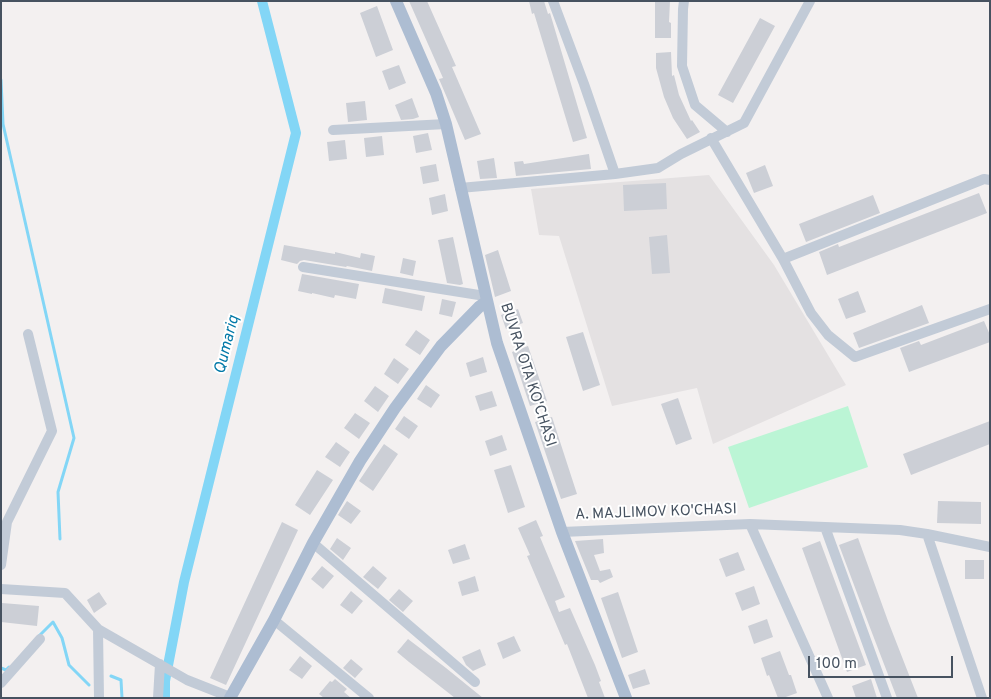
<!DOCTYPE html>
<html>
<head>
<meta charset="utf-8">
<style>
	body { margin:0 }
	#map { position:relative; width:991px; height:699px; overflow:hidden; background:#f3f0f0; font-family:Overpass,sans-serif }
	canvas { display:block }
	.frame { position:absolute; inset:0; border:2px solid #465260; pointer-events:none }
	.scale { position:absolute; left:808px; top:656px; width:145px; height:22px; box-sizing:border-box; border:2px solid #465260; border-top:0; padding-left:6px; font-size:15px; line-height:18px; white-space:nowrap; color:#465260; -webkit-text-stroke:4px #fff; paint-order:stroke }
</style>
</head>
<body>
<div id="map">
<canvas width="991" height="699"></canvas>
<div class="frame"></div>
<div class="scale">100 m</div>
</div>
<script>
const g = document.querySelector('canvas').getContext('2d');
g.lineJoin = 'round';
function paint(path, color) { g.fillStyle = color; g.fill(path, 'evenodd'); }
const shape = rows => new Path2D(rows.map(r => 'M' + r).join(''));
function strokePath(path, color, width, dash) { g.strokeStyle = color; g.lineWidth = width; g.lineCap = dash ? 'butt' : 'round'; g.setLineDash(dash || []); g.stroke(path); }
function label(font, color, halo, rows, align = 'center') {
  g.font = font + ' Overpass,sans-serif'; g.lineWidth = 4; g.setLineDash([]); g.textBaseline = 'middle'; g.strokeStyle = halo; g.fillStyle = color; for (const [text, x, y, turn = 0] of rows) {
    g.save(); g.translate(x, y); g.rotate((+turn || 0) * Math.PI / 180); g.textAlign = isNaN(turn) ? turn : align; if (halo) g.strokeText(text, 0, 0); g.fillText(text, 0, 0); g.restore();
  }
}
paint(shape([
	[709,175,774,265,846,385,713,444,697,388,612,406,559,236,539,235,531,189]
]), '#e4e1e2');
paint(shape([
	[848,406,868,467,749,508,728,447]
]), '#bbf5d5');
strokePath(shape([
	[1,80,3,124,74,438,58,492,60,539],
	[38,637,53,622,62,638,69,665,89,685],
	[1,668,6,670,9,667],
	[111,676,121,680,122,698]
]), '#83d6f6', 3);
strokePath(shape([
	[165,698,165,681,184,582,296,133,262,1]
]), '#83d6f6', 10);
paint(shape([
	[409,1,427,1,456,66,452,67,481,134,465,140,439,79,443,78],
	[529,1,544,1,548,14,550,13,587,138,573,142,534,13,532,14],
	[655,1,670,1,669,22,671,23,671,38,655,38],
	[377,6,393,50,376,57,360,13],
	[760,18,775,26,733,103,718,95],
	[671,52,672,76,674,75,679,95,691,121,692,120,700,132,687,139,673,118,664,97,656,68,656,53],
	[399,65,406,83,389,90,382,71],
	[412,98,419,117,413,119,401,120,395,105],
	[365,101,367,120,348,122,346,103],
	[428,133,432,150,416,153,413,136],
	[382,136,384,155,366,157,364,138],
	[345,140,347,159,329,161,327,142],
	[589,154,591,169,516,176,514,162,523,161,524,164],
	[494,158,497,178,480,179,477,161],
	[436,164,439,181,423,184,420,167],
	[765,165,773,186,754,193,746,173],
	[666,183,667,209,624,211,623,185],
	[979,193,987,213,827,275,819,252,838,244,839,247],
	[445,194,448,211,432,215,429,198],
	[873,195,880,213,806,242,799,224],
	[667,235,670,273,652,274,649,237],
	[453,237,463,284,460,285,447,283,438,240],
	[284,245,335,254,335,252,360,258,361,253,375,256,372,271,347,266,346,267,304,260,300,261,297,264,281,260],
	[498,250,511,291,495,297,485,255],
	[403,258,416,261,413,276,400,273],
	[302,274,359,284,356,299,335,295,334,298,312,293,312,294,298,291],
	[385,288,425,296,422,311,382,303],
	[858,291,866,312,846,319,838,299],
	[442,299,456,302,452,317,439,314],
	[922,305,929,323,859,348,853,333],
	[518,309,523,323,506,329,501,315],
	[984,321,990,335,990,342,909,372,900,348,919,341,921,345],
	[416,330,430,340,420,355,405,345],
	[583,332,600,385,583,391,566,337],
	[528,346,547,401,530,406,512,352],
	[483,357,487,372,470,377,466,363],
	[394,358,409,369,398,384,384,374],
	[426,385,440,395,431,408,417,399],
	[375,386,389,396,378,412,364,401],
	[492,391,497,406,480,411,475,396],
	[678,398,692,439,676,445,661,404],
	[355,413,370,423,359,439,344,428],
	[404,416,418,426,409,439,395,429],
	[552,417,577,494,561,499,535,422],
	[990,421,990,444,911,475,903,454],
	[502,435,507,450,490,456,485,441],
	[336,442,350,452,340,467,325,457],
	[384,444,398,454,373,491,359,481],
	[511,465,525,507,508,513,494,470],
	[317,470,333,480,310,515,295,505],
	[347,501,361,511,351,524,338,515],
	[938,501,981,502,981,524,937,523],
	[536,520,543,536,540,537,565,597,555,601,559,612,570,608,595,665,601,681,599,682,605,698,588,698,567,644,565,645,527,556,530,555,518,528],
	[282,522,298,530,226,685,210,678],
	[337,538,351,548,343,560,330,549],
	[858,538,888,621,918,698,897,698,869,625,839,545],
	[603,539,604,553,594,555,600,571,610,569,613,577,600,583,598,580,591,580,575,541],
	[820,541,866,665,847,672,802,548],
	[465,544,470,559,453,564,448,550],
	[738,552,745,570,726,577,719,559],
	[965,560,984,560,984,579,965,579],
	[322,566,334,576,323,589,311,579],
	[373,566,387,578,378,589,363,577],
	[475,576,479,591,462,596,458,582],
	[754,586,760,604,742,611,735,593],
	[399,589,413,601,403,612,389,600],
	[351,591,363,601,352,614,340,605],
	[99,592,107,604,94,613,87,600],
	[618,592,638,652,622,658,601,598],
	[2,603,39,606,37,626,1,622],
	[767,619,773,637,754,644,748,626],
	[514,636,521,651,503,659,497,643],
	[408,639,446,668,483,698,455,698,409,662,397,652],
	[480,649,486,665,473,671,466,665,462,657],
	[780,651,789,675,791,675,797,693,783,698,778,698,769,675,767,676,761,658],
	[300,656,312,666,302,679,289,670],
	[351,659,363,669,355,678,343,668],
	[645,669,650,684,633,689,628,675],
	[335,679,347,689,344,692,351,698,324,698,319,694,330,681,332,682],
	[871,679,877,698,856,698,852,686]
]), '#cccfd6');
strokePath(shape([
	[553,1,584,84,615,174],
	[684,1,683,9,682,66,695,105,727,132],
	[333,130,446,124],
	[711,138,783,259,811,313,828,335,855,357,990,309],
	[460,188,615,174,658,168,681,154,744,123,810,1],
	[783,259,984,179,990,180],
	[303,267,485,296],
	[750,524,828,698],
	[825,527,887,698],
	[562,532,750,524,900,530,927,534,990,547],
	[927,534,982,698],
	[313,543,475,682],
	[1,565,7,522,52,431,28,334],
	[1,589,65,593,98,629,187,680,230,697],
	[274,620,369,698],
	[98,629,99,698],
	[1,683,40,639],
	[158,698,160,664]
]), '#c2cbd7', 10);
strokePath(shape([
	[396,1,436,93,446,124,497,343,562,532,626,698],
	[230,698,274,620,313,543,360,461,395,408,441,346,479,307,486,302]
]), '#adbdd2', 12);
label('15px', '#465260', '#fff', [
	["BUVRA OTA KO'CHASI",527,375,72],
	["A. MAJLIMOV KO'CHASI",656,513,-2]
]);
label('italic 16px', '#0279a8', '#fff', [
	["Qumariq",228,345,-76]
]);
</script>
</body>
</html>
